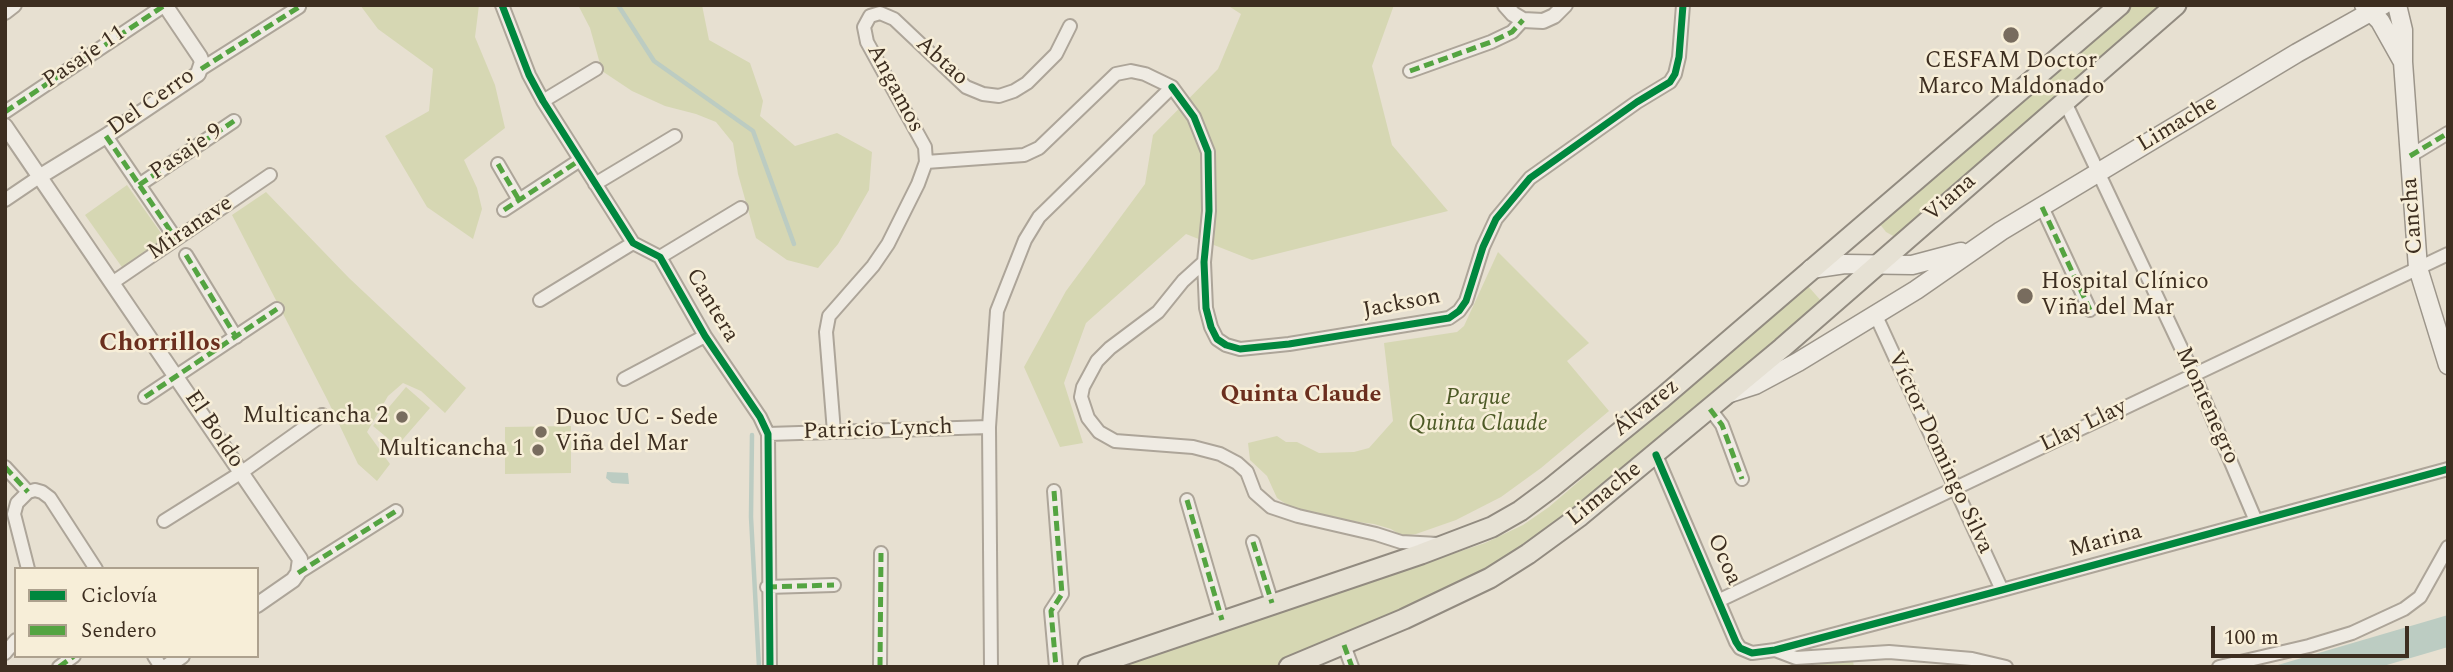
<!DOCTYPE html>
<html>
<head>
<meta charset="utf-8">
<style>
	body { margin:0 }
	#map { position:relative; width:2453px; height:672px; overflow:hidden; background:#e7e0d1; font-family:Spectral,serif }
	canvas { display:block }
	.frame { position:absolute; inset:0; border:7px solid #3d2e20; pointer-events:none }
	.legend { position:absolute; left:14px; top:567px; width:245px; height:91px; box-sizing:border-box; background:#f7eed8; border:2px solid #ada18e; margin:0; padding:9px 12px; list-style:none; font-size:21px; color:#3d2e20 }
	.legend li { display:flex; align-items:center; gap:14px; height:35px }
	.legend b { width:35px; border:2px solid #ada18e }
	.scale { position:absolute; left:2211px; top:626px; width:198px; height:32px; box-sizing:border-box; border:4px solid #3d2e20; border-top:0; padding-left:9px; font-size:21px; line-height:24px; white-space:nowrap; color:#3d2e20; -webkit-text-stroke:5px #f7eed8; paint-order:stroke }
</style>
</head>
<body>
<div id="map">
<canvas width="2453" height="672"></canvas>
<div class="frame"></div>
<ul class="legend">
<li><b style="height:9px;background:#00873e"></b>Ciclovía</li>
<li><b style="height:9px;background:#54a441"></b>Sendero</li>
</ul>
<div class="scale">100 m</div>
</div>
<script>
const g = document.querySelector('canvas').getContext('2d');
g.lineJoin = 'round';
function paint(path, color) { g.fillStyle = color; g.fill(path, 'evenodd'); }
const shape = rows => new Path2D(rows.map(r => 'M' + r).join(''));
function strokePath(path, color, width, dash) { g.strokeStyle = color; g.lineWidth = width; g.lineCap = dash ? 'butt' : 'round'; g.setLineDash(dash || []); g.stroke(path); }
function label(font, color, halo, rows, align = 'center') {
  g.font = font + ' Spectral,serif'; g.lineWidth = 5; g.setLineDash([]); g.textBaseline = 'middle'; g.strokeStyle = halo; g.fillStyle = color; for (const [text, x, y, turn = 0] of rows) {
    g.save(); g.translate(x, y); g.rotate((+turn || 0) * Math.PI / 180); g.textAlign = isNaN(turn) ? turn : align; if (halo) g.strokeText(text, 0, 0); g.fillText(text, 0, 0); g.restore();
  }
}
paint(shape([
	[360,5,479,5,475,37,495,85,505,128,464,160,477,188,482,209,473,239,427,207,385,136,429,111,433,69,378,29],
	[578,5,702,5,709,40,750,63,763,101,760,116,795,146,837,133,872,152,869,190,838,244,818,268,787,260,756,238,738,174,733,143,716,122,696,114,665,106,632,91,602,71,590,28],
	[1227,5,1394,5,1372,66,1392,145,1448,211,1252,260,1186,234,1086,323,1064,383,1083,443,1060,447,1024,367,1066,291,1145,184,1153,135,1218,69,1241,14],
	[2132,5,2169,5,1897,238,1886,232,1879,223],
	[127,185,166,240,124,270,85,215],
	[266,192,349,278,466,388,445,413,421,391,403,383,388,396,367,432,390,464,377,481,358,464,328,401,232,215],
	[1498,252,1589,343,1567,361,1609,411,1541,468,1501,497,1456,520,1416,534,1402,536,1391,529,1374,524,1326,518,1295,510,1277,498,1267,476,1250,460,1248,443,1277,436,1286,442,1297,442,1319,453,1354,452,1369,448,1393,421,1384,343,1457,332,1464,326],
	[1807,285,1823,303,1542,538,1491,569,1402,612,1276,667,1112,667,1215,629,1419,565,1485,543,1523,525,1549,507],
	[406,387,430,408,397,446,373,426],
	[571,426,571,473,505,474,505,427],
	[1853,661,1854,667,1789,667]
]), '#d6d7b3');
paint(shape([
	[607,472,628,473,629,484,612,483,606,478],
	[2448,615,2448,647,2380,667,2271,667]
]), '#bcccc2');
strokePath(shape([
	[618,5,654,61,753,131,794,244],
	[752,435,751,517,759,667]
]), '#bcccc2', 4.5);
const minor = shape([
	[502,5,529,75,543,101,633,243,660,257,705,336,760,417,768,434,770,667],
	[201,69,299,7],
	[1410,71,1491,42,1512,32,1523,20],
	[1172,87,1194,117,1208,152,1209,211,1204,262,1206,308,1211,327,1217,339,1226,345,1240,349,1289,344,1449,318,1459,311,1466,301,1483,247,1496,219,1530,178,1637,102,1670,82,1675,74,1679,57,1683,5],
	[543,101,596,69],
	[2065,102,2193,373,2256,521],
	[5,112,165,5],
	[106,136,176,239],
	[2410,156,2448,133],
	[926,162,925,147,867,42,864,27,870,16,880,13,894,19,966,87,983,94,999,96,1014,91,1027,83,1056,54,1070,26],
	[498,164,519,200],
	[595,184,675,136],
	[139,185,234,121],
	[5,200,39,177],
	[2042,207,2090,310],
	[504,210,580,160],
	[186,255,236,337],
	[660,257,741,208],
	[1204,262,1183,281,1158,312,1110,348,1097,361,1083,387,1081,397,1088,418,1099,432,1115,441,1193,447,1220,454,1237,463,1247,472,1255,493,1271,507,1298,516,1376,534,1401,542,1438,544],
	[112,283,270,175],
	[540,300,633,243],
	[1876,316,2002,590],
	[624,379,705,336],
	[145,397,277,309],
	[1710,409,1722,425,1742,479],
	[834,432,826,332,829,316,873,266,888,244,918,184,926,162,1024,155,1039,148,1116,74,1131,71,1145,74,1172,87],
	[768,434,989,427],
	[1656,455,1736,642,1740,648,1752,653,1775,650,2002,590,2448,469],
	[5,467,28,492],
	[1054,491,1062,594,1051,611,1056,667],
	[28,492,35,490,42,492,50,498,96,569],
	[28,492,17,503,14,514,28,569],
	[1187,500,1222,620],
	[164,521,242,472,322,415],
	[1253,542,1272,603],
	[298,573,396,511],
	[767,587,834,585],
	[1720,600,2448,254],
	[1344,645,1352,667],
	[1775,650,1796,658,1889,652,1972,659,2006,667],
	[5,653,16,640],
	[154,656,161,667],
	[59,667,74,656],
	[880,667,881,553],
	[991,667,989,427,997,311,1025,240,1039,217,1172,87],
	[2219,667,2309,646,2352,633,2404,609,2420,597,2448,547]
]);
const tertiary = shape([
	[1505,5,1513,14,1523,20,1543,21,1554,16,1565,5],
	[5,12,14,5],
	[5,126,300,559,298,573,293,580,257,605],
	[39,177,106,136,198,74,202,62,200,57,165,5],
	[166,667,182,656]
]);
const secondary = shape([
	[2364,5,2380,21,2403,62],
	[2397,5,2403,30,2403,62,2418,268,2448,365],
	[1811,269,1845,264,1912,265,1961,252],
	[1730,393,1755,385,1798,362,1916,290,2001,231,2297,53,2383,5]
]);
const primary = shape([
	[1088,667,1421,554,1492,527,1520,511,1551,488,1662,398,2120,5],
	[1289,667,1404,619,1490,578,1528,554,1580,516,1782,348,2176,5]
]);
strokePath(minor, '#ada599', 16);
strokePath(tertiary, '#ada599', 18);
strokePath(secondary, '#9c958a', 21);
strokePath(primary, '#928b80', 23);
strokePath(minor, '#efebe3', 12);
strokePath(tertiary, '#efebe3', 14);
strokePath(secondary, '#efebe3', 18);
strokePath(primary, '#e6e1d4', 19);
strokePath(shape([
	[201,69,299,7],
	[1410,71,1491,42,1512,32,1523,20],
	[5,112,165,5],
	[106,136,176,239],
	[2410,156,2448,133],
	[498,164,519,200],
	[139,185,234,121],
	[2042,207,2090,310],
	[504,210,580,160],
	[186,255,236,337],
	[145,397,277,309],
	[1710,409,1722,425,1742,479],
	[5,467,28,492],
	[1054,491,1062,594,1051,611,1056,667],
	[1187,500,1222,620],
	[1253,542,1272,603],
	[298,573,396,511],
	[767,587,834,585],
	[1344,645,1352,667],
	[59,667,74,656],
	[880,667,881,553]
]), '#54a441', 5, [10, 5]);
strokePath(shape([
	[502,5,529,75,543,101,633,243,660,257,705,336,760,417,768,434,770,667],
	[1172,87,1194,117,1208,152,1209,211,1204,262,1206,308,1211,327,1217,339,1226,345,1240,349,1289,344,1449,318,1459,311,1466,301,1483,247,1496,219,1530,178,1637,102,1670,82,1675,74,1679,57,1683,5],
	[1656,455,1736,642,1740,648,1752,653,1775,650,2002,590,2448,469]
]), '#00873e', 7);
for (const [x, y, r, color] of [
	[2011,35,9,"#786c5e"],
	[2025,296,9,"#786c5e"],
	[402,417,7,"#786c5e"],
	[541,432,7,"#786c5e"],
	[538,450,7,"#786c5e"]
]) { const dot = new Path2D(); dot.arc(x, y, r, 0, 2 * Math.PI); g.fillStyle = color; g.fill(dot); strokePath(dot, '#f7eed8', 2.5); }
label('23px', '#3d2e20', '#f7eed8', [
	["Pasaje 11",85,58,-34],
	["Abtao",941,62,42],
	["Angamos",894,89,62],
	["Del Cerro",152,103,-35],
	["Limache",2178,125,-31],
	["Pasaje 9",187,153,-34],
	["Viana",1951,199,-41],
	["Cancha",2414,216,-94],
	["Miranave",191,229,-34],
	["Jackson",1402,305,-11],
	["Cantera",711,306,59],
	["Montenegro",2206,406,66],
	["Álvarez",1647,409,-39],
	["Llay Llay",2084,427,-26],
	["El Boldo",213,430,56],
	["Patricio Lynch",878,431,-2],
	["Víctor Domingo Silva",1939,453,65],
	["Limache",1605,495,-39],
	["Marina",2106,542,-15],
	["Ocoa",1723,560,66]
]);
label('23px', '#3d2e20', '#f7eed8', [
	["CESFAM Doctor",2011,62,"center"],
	["Marco Maldonado",2011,88,"center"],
	["Hospital Clínico",2041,283],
	["Viña del Mar",2041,309],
	["Multicancha 2",388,417,"right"],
	["Duoc UC - Sede",555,419],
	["Viña del Mar",555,445],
	["Multicancha 1",524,450,"right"]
], 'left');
label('italic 23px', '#4d5a26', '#f7eed8', [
	["Parque",1478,399],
	["Quinta Claude",1478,425]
]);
label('bold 24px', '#6b2e1e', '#f7eed8', [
	["Quinta Claude",1301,396]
]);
label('bold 26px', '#6b2e1e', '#f7eed8', [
	["Chorrillos",160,345]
]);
</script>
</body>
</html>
